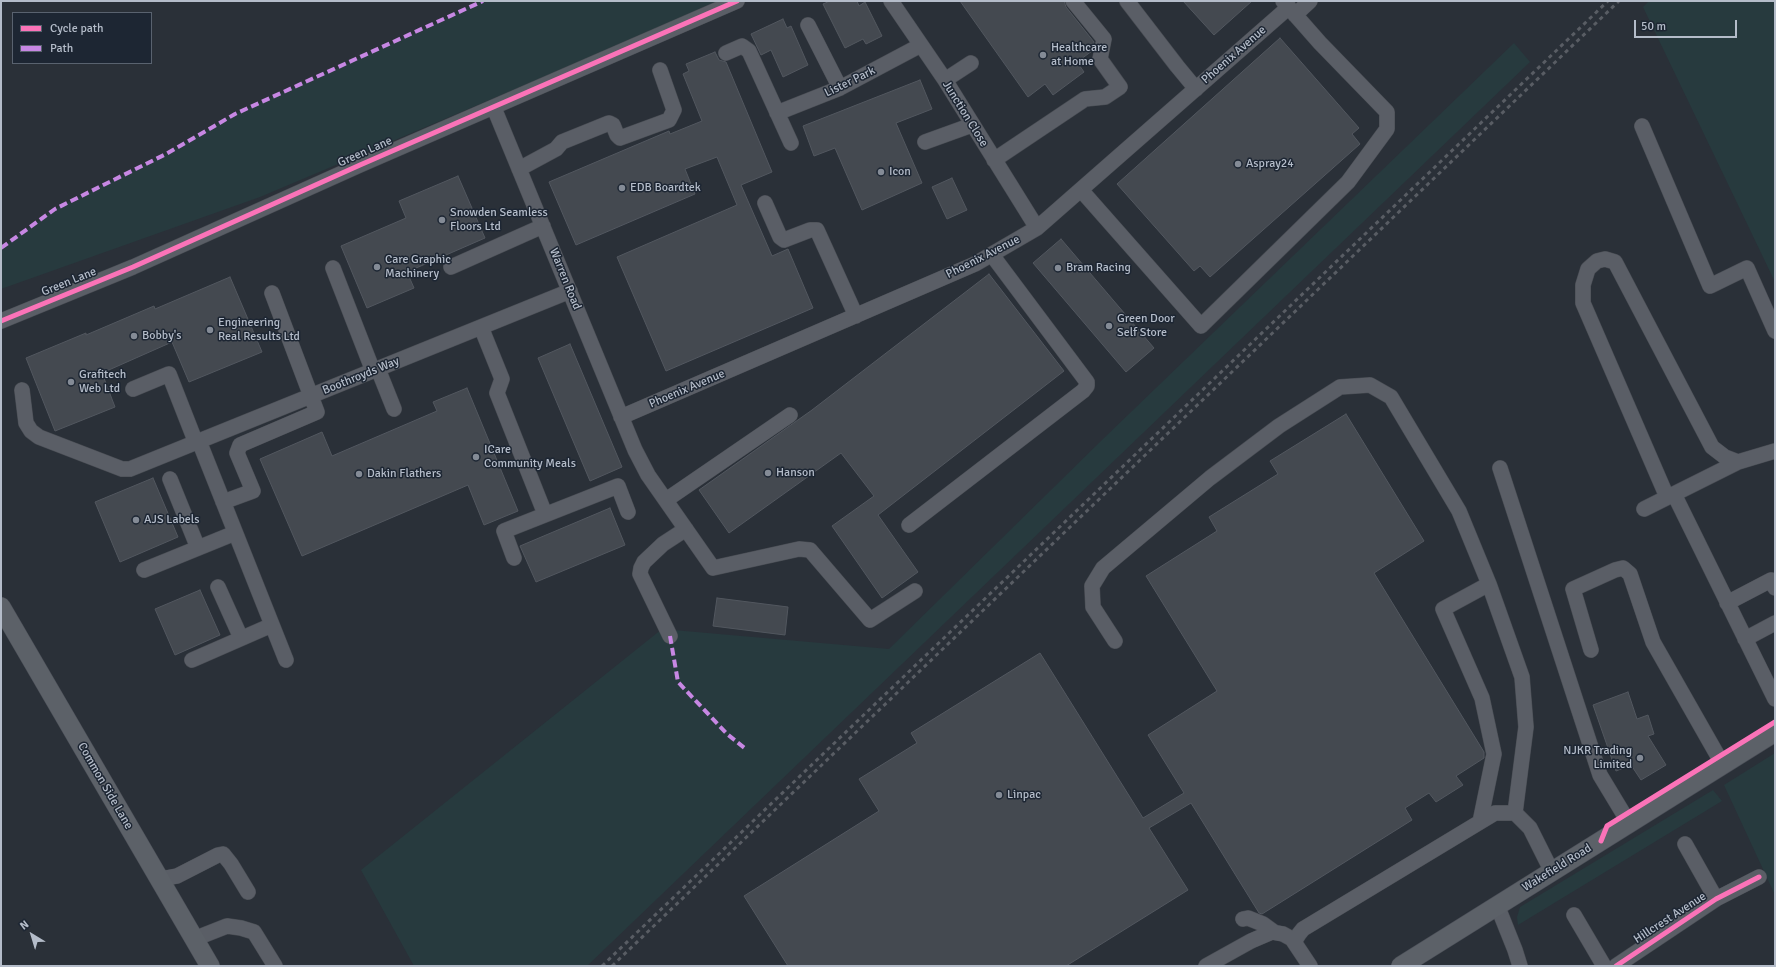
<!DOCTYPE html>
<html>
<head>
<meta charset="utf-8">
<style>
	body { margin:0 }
	#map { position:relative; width:1776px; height:967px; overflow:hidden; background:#2a3038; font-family:Signika,sans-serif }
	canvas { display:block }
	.frame { position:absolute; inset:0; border:2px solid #b4bcc9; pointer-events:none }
	.legend { position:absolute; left:12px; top:12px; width:140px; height:52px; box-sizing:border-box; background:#1d2633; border:1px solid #59626f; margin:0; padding:5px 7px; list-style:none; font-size:12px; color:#b4bcc9 }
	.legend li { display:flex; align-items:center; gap:8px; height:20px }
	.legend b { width:20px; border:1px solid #59626f }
	.north { position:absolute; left:12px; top:915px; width:40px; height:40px; -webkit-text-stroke:3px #1d2633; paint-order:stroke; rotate:322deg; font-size:11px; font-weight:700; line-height:16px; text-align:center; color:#b4bcc9 }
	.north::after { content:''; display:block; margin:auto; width:14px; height:18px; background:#b4bcc9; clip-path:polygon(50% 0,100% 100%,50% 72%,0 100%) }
	.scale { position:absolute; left:1634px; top:20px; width:103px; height:18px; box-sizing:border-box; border:2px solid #b4bcc9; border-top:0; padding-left:5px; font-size:12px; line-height:14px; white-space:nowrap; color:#b4bcc9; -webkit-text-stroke:3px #1d2633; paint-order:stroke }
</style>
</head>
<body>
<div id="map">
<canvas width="1776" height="967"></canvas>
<div class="frame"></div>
<ul class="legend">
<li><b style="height:5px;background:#fb73b8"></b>Cycle path</li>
<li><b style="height:5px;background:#c787e3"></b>Path</li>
</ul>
<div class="north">N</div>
<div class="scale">50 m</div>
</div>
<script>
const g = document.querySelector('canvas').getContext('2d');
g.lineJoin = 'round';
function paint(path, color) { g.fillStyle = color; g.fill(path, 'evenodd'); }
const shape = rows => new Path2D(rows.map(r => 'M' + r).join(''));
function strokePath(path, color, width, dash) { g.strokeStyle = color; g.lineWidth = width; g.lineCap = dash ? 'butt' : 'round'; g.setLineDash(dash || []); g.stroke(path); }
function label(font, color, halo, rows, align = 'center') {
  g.font = font + ' Signika,sans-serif'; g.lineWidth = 3; g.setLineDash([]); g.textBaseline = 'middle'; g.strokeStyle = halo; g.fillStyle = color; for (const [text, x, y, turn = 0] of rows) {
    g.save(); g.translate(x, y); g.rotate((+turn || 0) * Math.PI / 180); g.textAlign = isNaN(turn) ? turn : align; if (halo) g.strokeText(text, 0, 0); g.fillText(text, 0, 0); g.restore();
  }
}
paint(shape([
	[480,1,719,1,615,47,260,197,1,289,1,248,55,209,166,154,235,114,433,25],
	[1649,1,1775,1,1775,282,1643,7],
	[1514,43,1530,62,587,966,414,966,361,870,662,629,889,649,1103,439],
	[1775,753,1775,895,1724,785],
	[1713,790,1722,801,1518,925,1517,917,1520,907]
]), '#273a3e');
const building = shape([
	[830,1,857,1,859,6,865,2,882,36,866,44,863,39,845,48,823,4,830,1],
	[960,1,1064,1,1066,7,1094,42,1092,51,1077,62,1084,72,1053,95,1045,84,1028,97,960,1],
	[1183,1,1252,1,1214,35,1183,1],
	[783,19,787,28,791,26,808,65,783,77,771,50,761,55,751,34,783,19],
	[1280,38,1359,128,1352,134,1360,144,1210,277,1200,266,1194,271,1117,184,1280,38],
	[715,52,719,60,726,62,772,172,741,185,772,256,788,249,813,308,666,371,617,257,737,205,717,157,685,169,695,194,576,245,549,182,669,131,670,134,702,121,683,74,689,71,686,64,715,52],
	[920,80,932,109,896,123,922,183,862,210,835,148,814,156,803,126,920,80],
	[458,176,485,238,407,272,414,288,367,308,341,246,406,218,399,201,458,176],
	[952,178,967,210,947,219,932,187,952,178],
	[1061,239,1154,348,1126,372,1033,263,1061,239],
	[989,274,1064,371,878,515,918,572,882,598,832,526,874,496,841,453,729,533,699,490,812,410,989,274],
	[230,277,262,352,189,382,172,342,102,373,115,407,55,431,26,358,86,333,86,335,154,306,155,309,230,277],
	[570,344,622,467,590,481,538,358,570,344],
	[467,388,518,511,484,525,468,485,302,556,260,459,322,432,332,456,437,411,433,402,467,388],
	[1346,414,1424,541,1374,573,1484,752,1484,758,1456,776,1463,785,1436,802,1429,793,1405,808,1412,820,1262,914,1259,913,1191,803,1149,828,1188,890,1066,966,788,966,744,896,879,811,859,779,917,743,911,733,1040,653,1143,818,1184,793,1148,735,1217,691,1146,576,1217,531,1209,517,1278,474,1270,461,1346,414],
	[153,478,178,537,120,562,95,502,153,478],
	[610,508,625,545,536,582,520,546,610,508],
	[200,590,220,635,175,655,155,609,200,590],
	[717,598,788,607,785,635,713,626,717,598],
	[1628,692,1637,719,1648,715,1654,734,1648,736,1666,765,1641,780,1631,765,1616,771,1593,705,1628,692]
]);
paint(building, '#444950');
strokePath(building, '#52575f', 1);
const minor = shape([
	[891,1,945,80,1037,228],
	[1127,1,1177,66,1196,89],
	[1295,15,1310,1],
	[808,25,840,88],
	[726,53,742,46,749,51,791,143],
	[945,80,971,63],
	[494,108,635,450,648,475,713,568,799,549,810,550,870,620,915,591],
	[777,113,840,88,921,45],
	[1642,126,1710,286,1747,268,1775,331],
	[925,142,972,125],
	[994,160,1085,99,1105,97,1120,87,1100,59,1104,39,1073,1],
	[519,169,556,149,562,142,609,123,613,125,617,135,620,138,669,120,674,110,660,70],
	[1081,190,1201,326,1348,182,1387,129,1387,112,1320,43,1283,1],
	[765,203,780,237,784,240,810,230,817,230,856,316],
	[451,267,543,226],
	[333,268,373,371],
	[1,321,133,267,360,165,737,1],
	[481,327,502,379,497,393,545,514],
	[378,369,394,409],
	[133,389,169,374,196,443],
	[22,390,26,423,31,431,39,437,122,469,130,469,570,291],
	[621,417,975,264,1037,228,1289,7],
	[199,441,286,660],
	[1500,468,1600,775,1629,823],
	[170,479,198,548],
	[1674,494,1775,699],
	[1667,497,1583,303,1583,285,1588,269,1597,261,1605,259,1615,262,1712,447,1725,457,1738,462,1775,451],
	[666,500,790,415],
	[223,502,253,491,237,453,240,445,317,412,272,293],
	[1644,509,1738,462],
	[909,525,1083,391,1087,386,1087,382,992,255],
	[514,558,504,531,618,486,628,512],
	[144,570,235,533],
	[1489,584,1522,677,1526,727,1515,813],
	[218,587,241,638],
	[1727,603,1771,580,1775,588],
	[670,636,640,574,641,568,644,562,663,544,686,529],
	[1745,639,1775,623],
	[1115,641,1093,607,1092,586,1103,568,1210,478,1279,426,1340,387,1370,385,1391,397,1459,511,1489,584,1443,609,1482,698,1494,754,1480,822],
	[1591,650,1573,589,1615,570,1623,568,1630,574,1653,642,1723,765],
	[192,660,272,625],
	[1685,844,1716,899],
	[158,877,166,878,177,876,218,855,223,854,231,864,248,892],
	[1497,905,1515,950,1520,966],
	[1574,915,1604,966],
	[1243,919,1248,918,1263,924,1274,932],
	[194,939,227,926,241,928,254,932,275,966],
	[1294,942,1299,934,1303,929,1495,813,1515,813,1530,828,1552,872],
	[1206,966,1251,941,1272,932,1283,934,1292,939,1310,966],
	[1616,966,1716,899,1759,877]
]);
const major = shape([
	[1,607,210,966],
	[1401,966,1775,732]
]);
strokePath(minor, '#484c53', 16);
strokePath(major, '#484c55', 20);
strokePath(minor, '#5a5e66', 15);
strokePath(major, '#5c6168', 19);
strokePath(shape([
	[602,966,1608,1],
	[612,966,1619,1]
]), '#595d64', 3, [4, 4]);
strokePath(shape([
	[1,248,55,209,166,154,235,114,483,1],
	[670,636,678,682,727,734,747,750]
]), '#c787e3', 4, [8, 4]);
strokePath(shape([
	[1,321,133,267,360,165,737,1],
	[1601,841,1607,826,1775,722],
	[1616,966,1716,899,1759,877]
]), '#fb73b8', 5);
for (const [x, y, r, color] of [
	[1043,55,4,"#848b96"],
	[1238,164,4,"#848b96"],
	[881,172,4,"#848b96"],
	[622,188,4,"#848b96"],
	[442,220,4,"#848b96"],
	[377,267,4,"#848b96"],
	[1058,268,4,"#848b96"],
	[1109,326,4,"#848b96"],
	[210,330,4,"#848b96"],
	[134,336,4,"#848b96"],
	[71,382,4,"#848b96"],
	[476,457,4,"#848b96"],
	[768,473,4,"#848b96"],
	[359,474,4,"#848b96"],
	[136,520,4,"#848b96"],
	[1640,758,4,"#848b96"],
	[999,795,4,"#848b96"]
]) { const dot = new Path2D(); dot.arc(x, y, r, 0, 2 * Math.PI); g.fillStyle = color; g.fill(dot); strokePath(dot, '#1d2633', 1.5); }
label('12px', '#b4bcc9', '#1d2633', [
	["Healthcare",1051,48],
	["at Home",1051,62],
	["Aspray24",1246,164],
	["Icon",889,172],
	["EDB Boardtek",630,188],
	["Snowden Seamless",450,213],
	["Floors Ltd",450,227],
	["Care Graphic",385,260],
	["Machinery",385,274],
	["Bram Racing",1066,268],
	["Green Door",1117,319],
	["Self Store",1117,333],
	["Engineering",218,323],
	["Real Results Ltd",218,337],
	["Bobby's",142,336],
	["Grafitech",79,375],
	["Web Ltd",79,389],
	["ICare",484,450],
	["Community Meals",484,464],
	["Hanson",776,473],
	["Dakin Flathers",367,474],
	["AJS Labels",144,520],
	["NJKR Trading",1632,751,"right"],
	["Limited",1632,765,"right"],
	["Linpac",1007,795]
], 'left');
label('12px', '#b4bcc9', '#1d2633', [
	["Phoenix Avenue",1234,55,-41],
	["Lister Park",850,82,-26],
	["Junction Close",965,114,58],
	["Green Lane",365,152,-24],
	["Phoenix Avenue",983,257,-27],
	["Warren Road",565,279,68],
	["Green Lane",69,282,-22],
	["Boothroyds Way",361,376,-22],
	["Phoenix Avenue",687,389,-23],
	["Common Side Lane",105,786,60],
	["Wakefield Road",1557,868,-32],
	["Hillcrest Avenue",1670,918,-33]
]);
</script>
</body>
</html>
